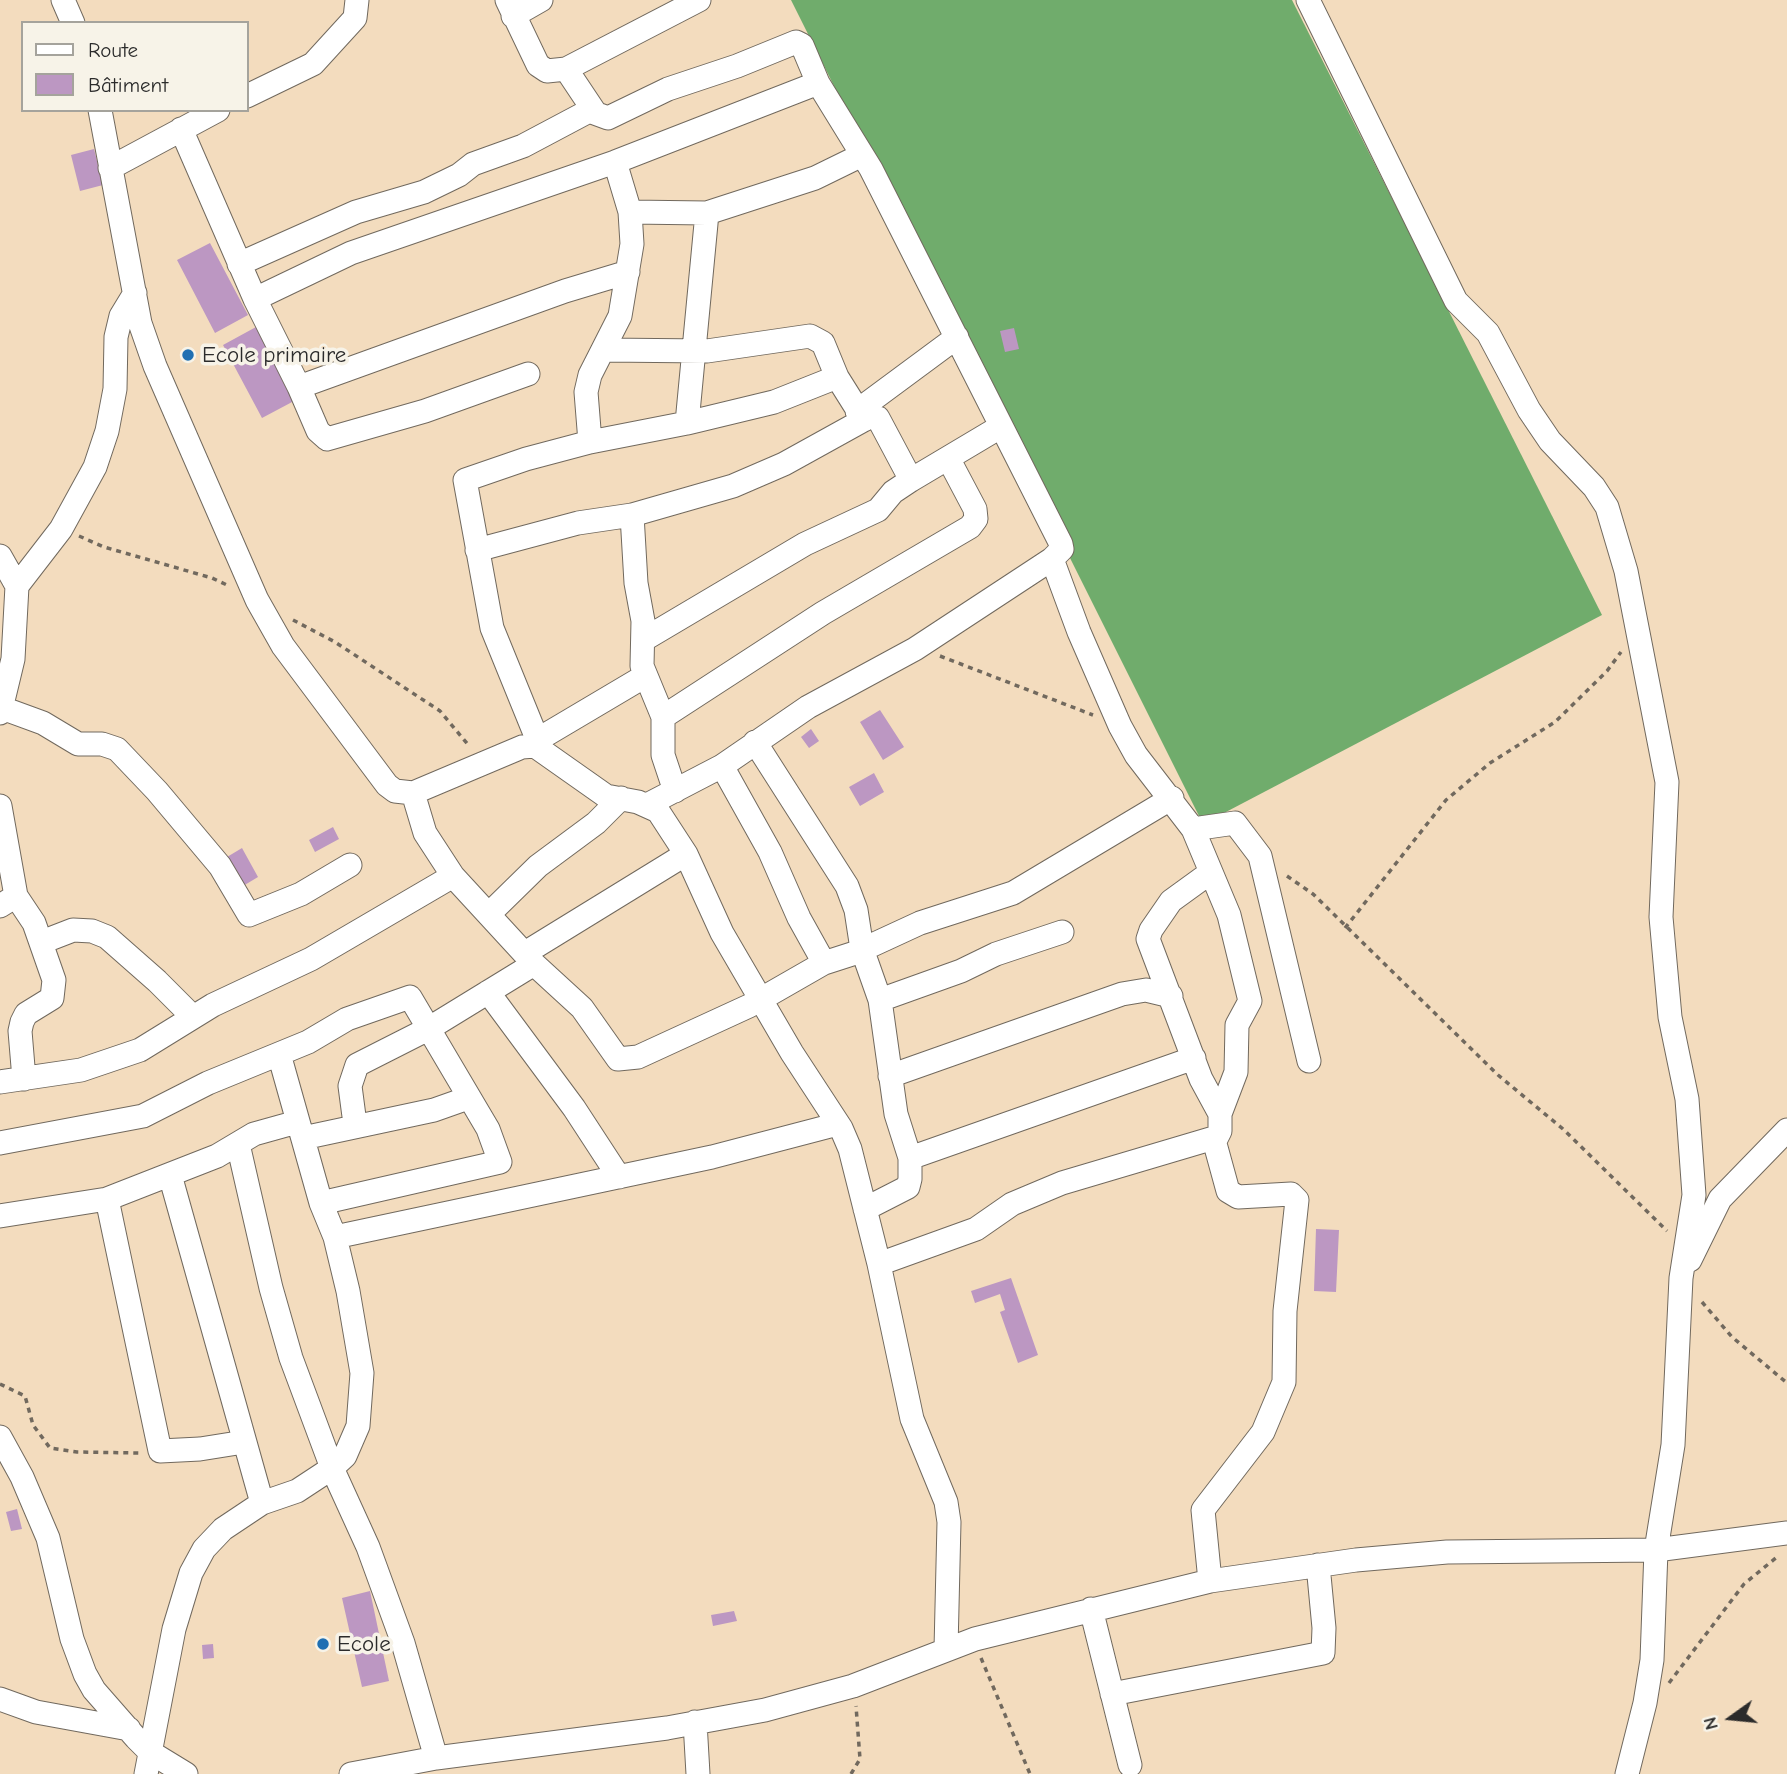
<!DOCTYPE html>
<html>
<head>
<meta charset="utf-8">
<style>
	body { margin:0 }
	#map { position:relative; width:1787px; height:1774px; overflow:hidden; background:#f3dcbe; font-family:"Comic Neue",sans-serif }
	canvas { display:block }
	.legend { position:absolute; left:21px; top:21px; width:228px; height:91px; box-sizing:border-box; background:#f7f3e8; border:2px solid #a5a39c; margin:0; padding:9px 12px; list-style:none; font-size:21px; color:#2b2b2b }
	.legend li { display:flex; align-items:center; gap:14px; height:35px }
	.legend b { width:35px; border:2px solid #a5a39c }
	.north { position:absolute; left:1696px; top:1683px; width:70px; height:70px; -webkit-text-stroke:5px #f7f3e8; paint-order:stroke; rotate:255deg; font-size:19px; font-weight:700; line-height:28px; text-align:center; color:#2b2b2b }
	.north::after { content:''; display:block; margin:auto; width:24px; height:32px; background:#2b2b2b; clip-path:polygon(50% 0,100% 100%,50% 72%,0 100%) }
</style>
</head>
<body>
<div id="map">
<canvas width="1787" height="1774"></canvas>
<ul class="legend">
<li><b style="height:9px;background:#fff"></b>Route</li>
<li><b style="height:19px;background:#bc97c2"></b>Bâtiment</li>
</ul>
<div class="north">N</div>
</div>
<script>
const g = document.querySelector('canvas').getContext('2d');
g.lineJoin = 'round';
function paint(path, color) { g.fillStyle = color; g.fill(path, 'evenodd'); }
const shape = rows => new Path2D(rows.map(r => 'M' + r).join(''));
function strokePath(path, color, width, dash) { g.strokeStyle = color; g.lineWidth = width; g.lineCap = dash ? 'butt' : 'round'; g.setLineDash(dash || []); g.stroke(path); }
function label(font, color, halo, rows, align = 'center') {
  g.font = font + ' "Comic Neue",sans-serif'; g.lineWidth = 7; g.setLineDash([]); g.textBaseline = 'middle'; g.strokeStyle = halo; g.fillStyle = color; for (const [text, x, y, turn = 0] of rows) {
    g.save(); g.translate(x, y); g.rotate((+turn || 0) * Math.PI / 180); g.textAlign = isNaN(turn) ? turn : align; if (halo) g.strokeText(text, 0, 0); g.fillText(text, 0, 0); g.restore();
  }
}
paint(shape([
	[791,0,1292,0,1602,615,1203,824]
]), '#70ac6c');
paint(shape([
	[94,149,103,185,80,191,71,155],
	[210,243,248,315,215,333,177,260],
	[256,327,294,401,262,418,223,345],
	[1014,328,1019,349,1005,352,1000,331],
	[880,710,904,747,883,760,860,722],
	[811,729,819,741,809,748,801,737],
	[874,773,884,792,860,806,849,787],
	[333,827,339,839,315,852,309,840],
	[242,848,258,877,243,886,227,857],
	[1316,1229,1339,1230,1336,1292,1314,1291],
	[1011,1278,1038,1355,1018,1363,1000,1312,1005,1310,1000,1294,975,1303,971,1291],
	[17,1509,22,1529,11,1531,6,1512],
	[370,1591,389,1681,362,1687,342,1598],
	[734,1611,737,1621,713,1626,711,1615],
	[213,1644,214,1658,203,1659,202,1645]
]), '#bc97c2');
const minor = shape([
	[63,0,73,23],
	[507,0,538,65,547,71,566,69,594,111],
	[1308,0,1456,301,1488,333,1529,410,1550,441,1594,487,1607,507,1626,571,1667,782,1661,917,1670,1017,1687,1099,1694,1195,1681,1278,1673,1445,1656,1550,1652,1660,1645,1703,1627,1774],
	[513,16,541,0],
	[566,69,699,0],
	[247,96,313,64,355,18,357,0],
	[100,110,140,323,155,366,257,600,283,646,387,785,395,791,413,793,522,747,535,746,606,796,638,802,658,811,686,854,722,933,792,1053,841,1128,850,1149,879,1264,912,1419,946,1502,949,1522,946,1649],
	[181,129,255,299,351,253,615,162,818,83],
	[110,168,218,110],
	[630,212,707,213,815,178,862,155],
	[239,264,356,212,424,192,459,175,473,164,523,146,589,111,608,118,668,89,737,66,796,42,802,45,818,83,871,169,1061,544,1062,549,1052,559],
	[255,299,299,387,565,291,628,272],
	[604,350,707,351,810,336,823,343,837,377,864,420],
	[299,387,318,431,327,439,425,411,528,374],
	[857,411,957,337],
	[687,423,774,402,837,377],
	[590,442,586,392,590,375,620,316,632,244,630,212,615,162],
	[477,550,578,523,632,515],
	[0,556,17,586],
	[643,640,805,544,878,510,893,492,911,480],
	[2,708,43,723,78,744,102,744,117,749,157,791,220,866,249,915,301,894,350,865],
	[0,713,13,659,17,586,61,529,95,467,107,431,115,389,116,337,121,316,135,293],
	[663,717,823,613,970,527,976,519,975,509,948,458],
	[537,740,645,676],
	[755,742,847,886,856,910,862,949,880,1000,896,1114,910,1158,910,1179,908,1187,865,1209],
	[540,746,492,628,465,480,526,459,590,442,687,423,707,213],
	[722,766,770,852,799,918,824,963,855,953,920,923,1013,893,1172,798],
	[675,791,663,755,663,717,642,666,643,621,636,583,632,515,733,486,784,464,869,417,878,418,911,480,1000,427],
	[413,793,425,833,453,876,534,964,582,1008,618,1059,638,1057,749,1006,824,963],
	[647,805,722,766,808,707,915,649,1052,559,1079,632,1120,726,1136,755,1193,829,1229,915,1250,1001,1237,1025,1236,1072,1220,1114,1220,1131,1217,1137,1062,1183,1012,1204,976,1229,879,1264],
	[0,806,16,896,0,906],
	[1193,829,1235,823,1260,856,1309,1061],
	[1211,872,1171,901,1151,930,1148,939,1201,1079,1220,1114],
	[16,896,34,923,54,980,52,998,26,1014,22,1022,20,1031,24,1079],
	[489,914,538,866,596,823,621,798],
	[42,942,73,930,92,931,107,937,157,981,193,1017],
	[525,953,686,854],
	[488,992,574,1108,619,1177],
	[880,1000,961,971,996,954,1062,932],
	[890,1076,1122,994,1146,990,1171,996],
	[0,1082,81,1070,140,1050,213,1005,311,959,453,876],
	[355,1124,350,1086,357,1065,428,1029,534,964],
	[303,1138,434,1110,468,1098],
	[0,1143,143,1116,208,1083,308,1042,347,1019,410,997,488,1129,500,1162,321,1203],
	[238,1144,271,1288,291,1358,332,1468,368,1547,403,1643,436,1758],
	[910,1158,1194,1058],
	[170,1175,262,1503],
	[107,1199,160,1451,200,1449,244,1442],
	[0,1216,107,1199,217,1156,254,1134,297,1122],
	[335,1237,712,1157,838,1124],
	[1690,1260,1720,1199,1787,1130],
	[0,1437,22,1477,48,1538,72,1639,85,1674,94,1690,136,1738,150,1752,186,1774],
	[1210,1581,1203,1510,1263,1432,1284,1382,1285,1311,1297,1200,1291,1194,1238,1197,1228,1191,1214,1140],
	[1091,1609,1130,1765],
	[1112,1694,1323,1653,1324,1628,1318,1565],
	[0,1699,36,1712,129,1729],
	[695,1722,698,1774],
	[146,1774,174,1629,191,1573,204,1549,223,1529,262,1503,297,1491,332,1468,345,1456,358,1426,362,1373,348,1291,335,1237,321,1203,279,1054],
	[351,1774,436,1758,667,1728,765,1710,853,1686,975,1639,1210,1581,1356,1560,1447,1552,1656,1550,1787,1533]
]);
strokePath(minor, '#71695e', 25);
strokePath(shape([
	[79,536,104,547,212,578,227,585],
	[293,620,335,642,440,711,470,747],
	[940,656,1093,715],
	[1287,876,1313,894,1498,1075,1563,1129,1667,1231],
	[1345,928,1446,800,1490,763,1555,722,1607,671,1621,652],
	[1702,1302,1732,1337,1787,1383],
	[0,1384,25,1396,33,1425,50,1448,77,1452,140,1453],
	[981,1658,1030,1774],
	[1669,1683,1744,1584,1777,1557],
	[851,1774,860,1759,856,1706]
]), '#71695e', 3.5, [5, 5]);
strokePath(minor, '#fff', 23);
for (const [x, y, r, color] of [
	[188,355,7,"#1f6fb2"],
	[323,1644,7,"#1f6fb2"]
]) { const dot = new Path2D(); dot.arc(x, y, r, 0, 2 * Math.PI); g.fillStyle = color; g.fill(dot); strokePath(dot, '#f7f3e8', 2.5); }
label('23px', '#2b2b2b', '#f7f3e8', [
	["Ecole primaire",202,355],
	["Ecole",337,1644]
], 'left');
</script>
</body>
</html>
